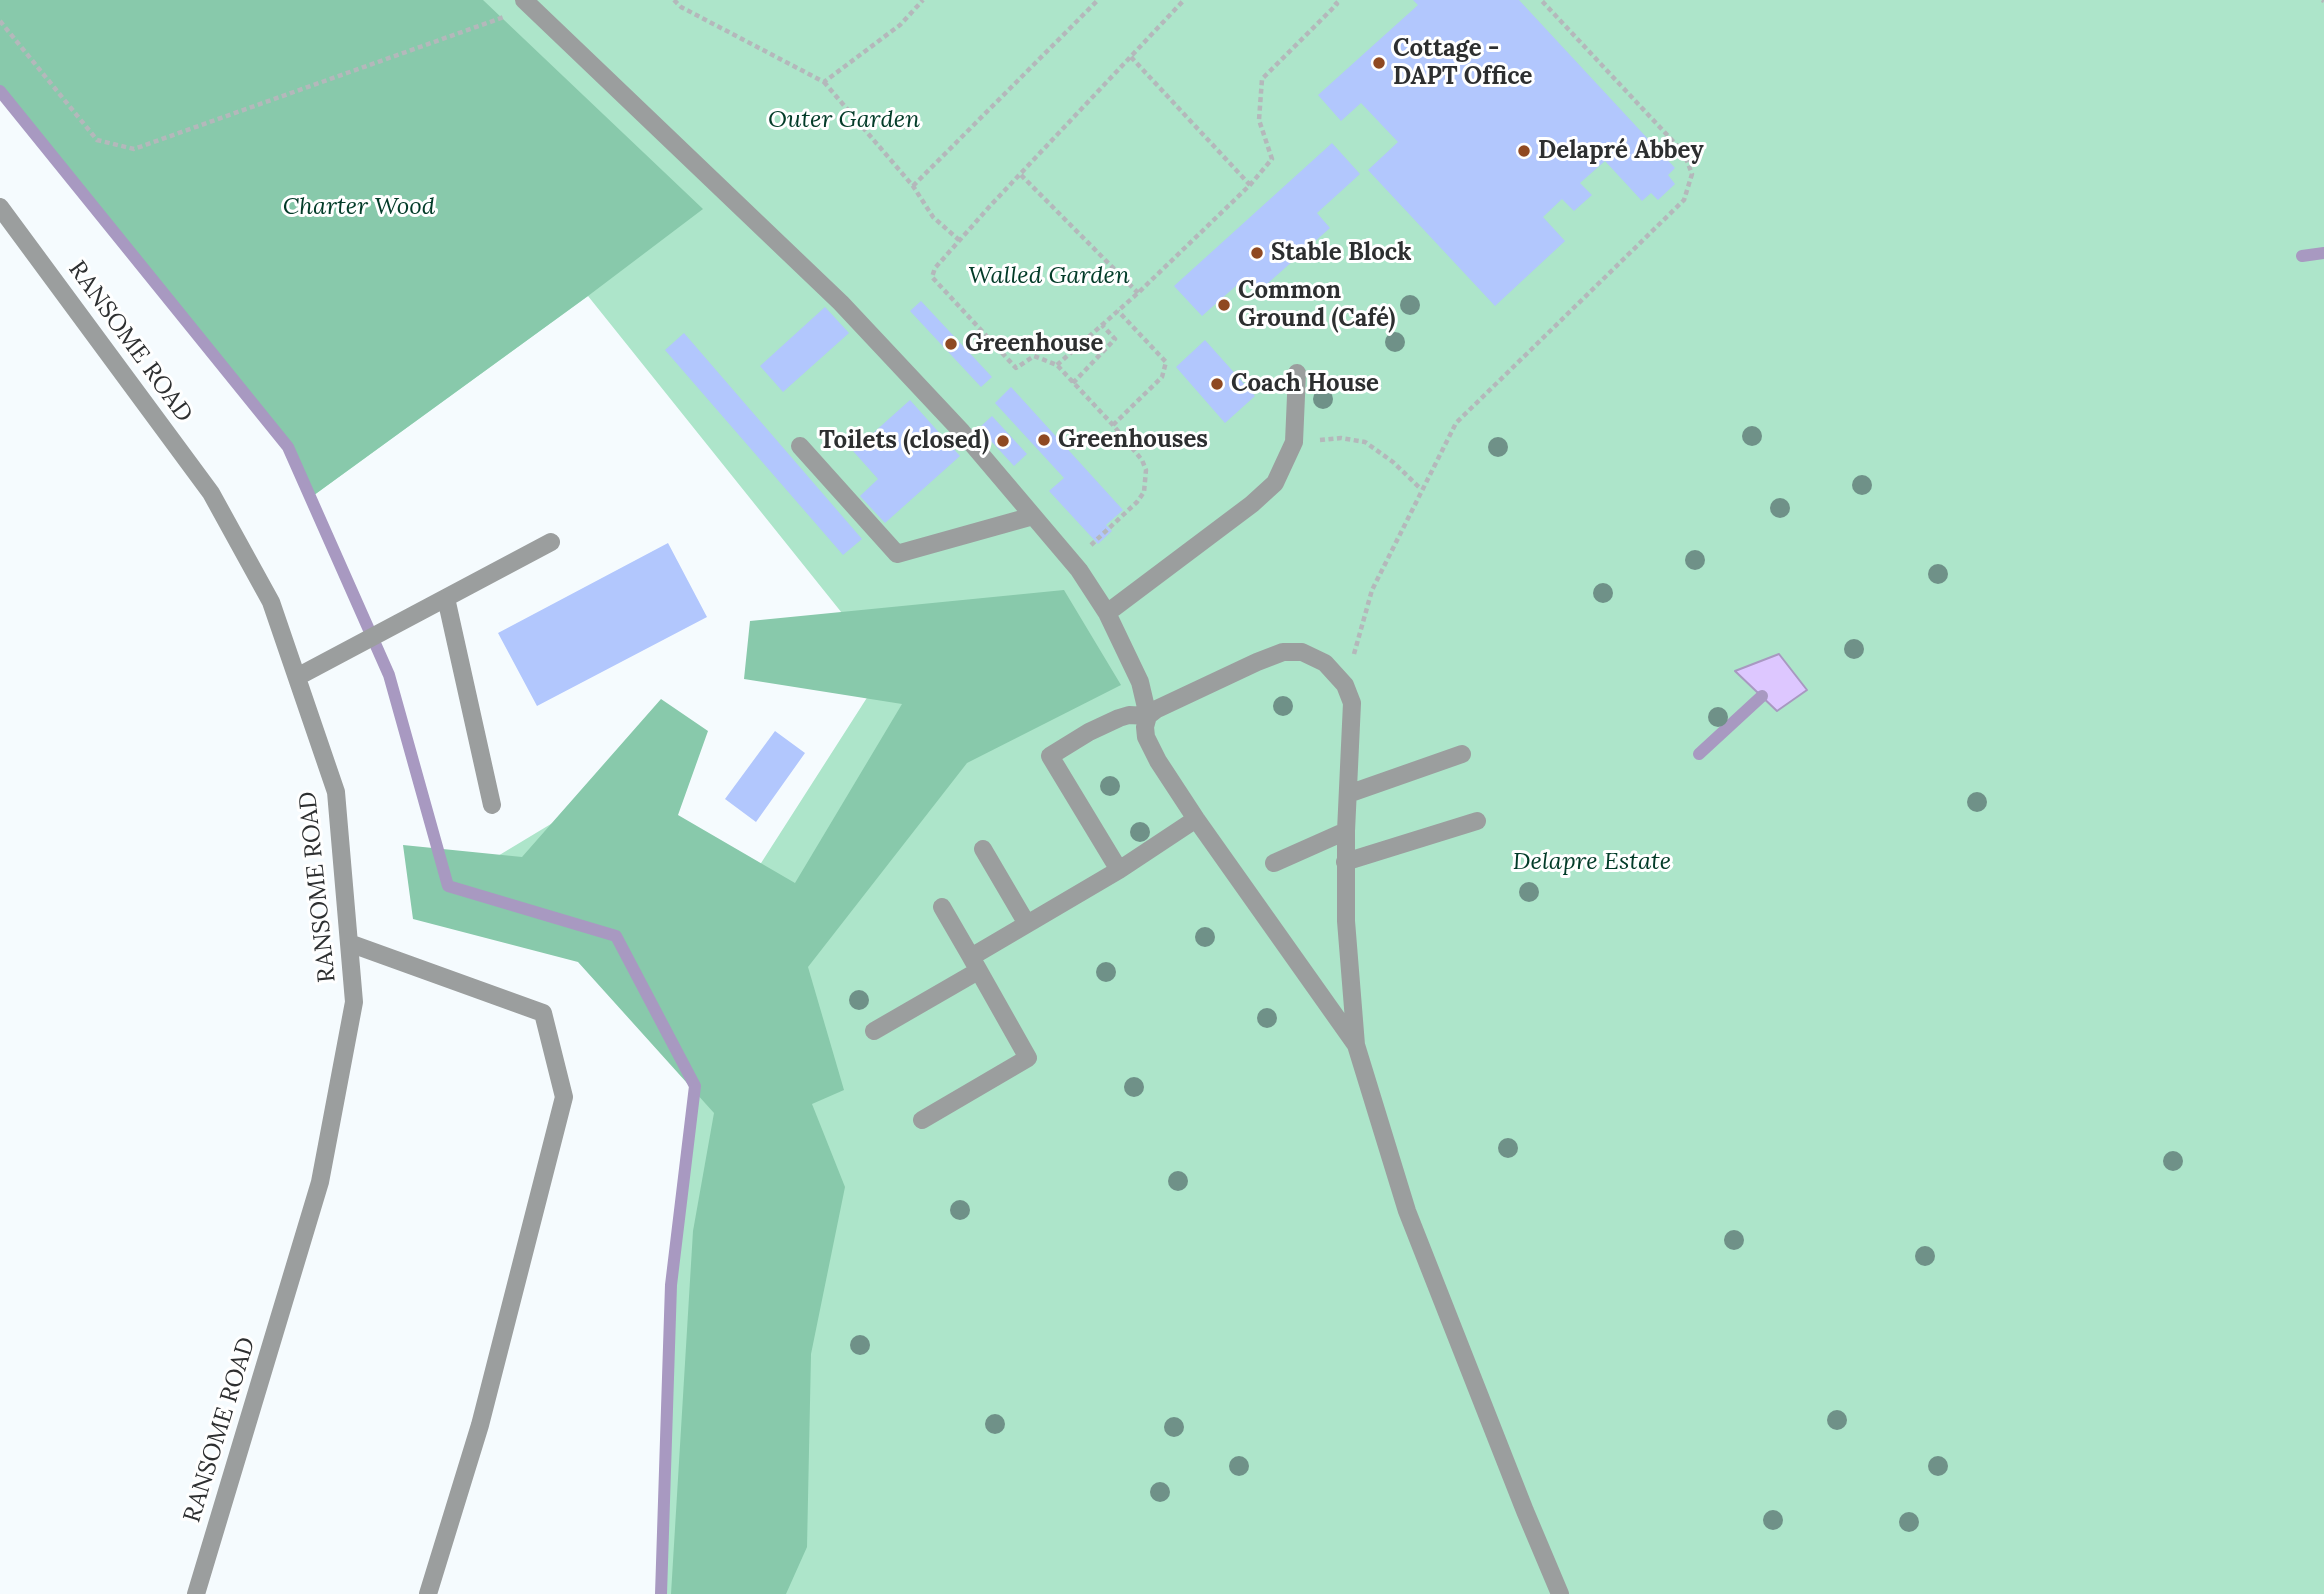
<!DOCTYPE html>
<html>
<head>
<meta charset="utf-8">
<style>
	body { margin:0 }
	canvas { display:block; background:#f5fbfe }
</style>
</head>
<body>
<canvas width="2324" height="1594"></canvas>
<script>
const g = document.querySelector('canvas').getContext('2d');
g.lineJoin = 'round';
function paint(path, color) { g.fillStyle = color; g.fill(path, 'evenodd'); }
const shape = rows => new Path2D(rows.map(r => 'M' + r).join(''));
function strokePath(path, color, width, dash) { g.strokeStyle = color; g.lineWidth = width; g.lineCap = dash ? 'butt' : 'round'; g.setLineDash(dash || []); g.stroke(path); }
function label(font, color, halo, rows, align = 'center') {
  g.font = font + ' Lora,serif'; g.lineWidth = 6; g.setLineDash([]); g.textBaseline = 'middle'; g.strokeStyle = halo; g.fillStyle = color; for (const [text, x, y, turn = 0] of rows) {
    g.save(); g.translate(x, y); g.rotate((+turn || 0) * Math.PI / 180); g.textAlign = isNaN(turn) ? turn : align; if (halo) g.strokeText(text, 0, 0); g.fillText(text, 0, 0); g.restore();
  }
}
paint(shape([
	[0,0,2324,0,2324,1594,660,1594,671,1285,695,1086,616,936,448,886,599,795,747,885,886,668,588,296,310,498,288,447,0,91]
]), '#ade5ca');
paint(shape([
	[0,0,483,0,703,209,588,296,310,498,288,447,0,91],
	[1064,590,1121,685,967,763,808,967,844,1090,812,1104,845,1187,811,1354,807,1547,786,1594,671,1594,693,1231,714,1113,578,962,413,919,403,845,522,857,661,699,708,731,678,815,795,883,902,704,744,679,750,621]
]), '#88c9ab');
const water = shape([
	[1779,654,1807,690,1777,711,1735,671,1779,654]
]);
paint(water, '#ddc7ff');
strokePath(water, '#a899c1', 2);
strokePath(shape([
	[0,91,288,447,389,675,448,886,616,936,695,1086,671,1285,661,1594],
	[2302,256,2324,253],
	[1699,754,1762,696]
]), '#a899c1', 12);
paint(shape([
	[1413,0,1519,0,1675,168,1668,175,1675,184,1658,200,1651,193,1642,201,1605,161,1580,183,1592,195,1574,211,1562,199,1543,217,1565,241,1495,306,1368,170,1398,142,1361,103,1341,121,1318,95,1418,5],
	[1332,143,1360,174,1317,213,1330,228,1258,292,1246,277,1202,316,1174,286],
	[921,301,992,377,981,387,910,311],
	[825,307,849,333,783,392,760,366],
	[684,333,862,539,843,555,665,350],
	[1205,340,1255,396,1225,423,1176,367],
	[1011,387,1123,510,1106,525,1112,531,1098,544,1049,491,1064,478,995,403],
	[910,400,960,456,885,523,860,496,878,479,853,451],
	[992,416,1027,454,1014,466,979,428],
	[668,543,707,617,537,706,498,633],
	[775,731,805,753,756,822,725,799]
]), '#b2c7fd');
strokePath(shape([
	[674,0,681,7,824,82,900,25,923,0],
	[2322,0,2324,1],
	[0,21,97,140,134,149,504,17],
	[1131,57,1250,185],
	[824,82,913,186,933,217,959,240],
	[1021,175,1138,293],
	[913,186,1098,0],
	[1057,365,1138,293,1250,185,1272,159,1259,120,1262,79,1337,4,1333,0],
	[1073,383,1115,339,1102,325],
	[1113,425,1162,377,1166,362,1118,311],
	[1320,440,1341,438,1365,442,1393,462,1421,489],
	[1091,545,1137,502,1144,492,1146,470,1142,460,1113,425,1057,365,1034,356,1016,368,932,277,935,268,990,206,1184,0],
	[1354,654,1372,590,1456,423,1684,200,1692,174,1684,153,1541,0]
]), '#b4b8bb', 4.5, [5, 3.5]);
strokePath(shape([
	[524,0,841,303,962,432,1079,570,1107,613,1140,682,1148,716,1129,715,1119,718,1089,732,1050,756,1119,870],
	[0,207,211,493,271,602,336,792,354,1002,320,1182,196,1594],
	[800,446,897,554,1033,516],
	[446,598,492,805],
	[1107,613,1252,504,1275,483,1294,442,1297,373],
	[297,677,551,542],
	[1348,794,1462,754],
	[983,849,1027,924],
	[1345,862,1477,821],
	[1274,863,1346,831],
	[942,907,971,957],
	[349,943,543,1013,564,1097,480,1425,428,1594],
	[874,1031,978,971],
	[1356,1045,1196,819,1158,761,1146,737,1145,727,1148,716,1157,709,1257,662,1283,652,1302,652,1325,663,1345,685,1352,703,1346,831,1346,921,1356,1045,1407,1211,1525,1511,1560,1594],
	[922,1120,1028,1058,971,957,1119,870,1196,819]
]), '#9b9e9e', 18);
g.fillStyle = '#6f9188';
for (const [x, y] of [
	[1410,305],
	[1395,342],
	[1323,399],
	[1752,436],
	[1498,447],
	[1862,485],
	[1780,508],
	[1695,560],
	[1938,574],
	[1603,593],
	[1854,649],
	[1283,706],
	[1718,717],
	[1110,786],
	[1977,802],
	[1140,832],
	[1529,892],
	[1205,937],
	[1106,972],
	[859,1000],
	[1267,1018],
	[1134,1087],
	[1508,1148],
	[2173,1161],
	[1178,1181],
	[960,1210],
	[1734,1240],
	[1925,1256],
	[860,1345],
	[1837,1420],
	[995,1424],
	[1174,1427],
	[1239,1466],
	[1938,1466],
	[1160,1492],
	[1773,1520],
	[1909,1522]
]) { g.beginPath(); g.arc(x, y, 10, 0, 2 * Math.PI); g.fill(); }
for (const [x, y, r, color] of [
	[1379,63,7,"#8f4922"],
	[1524,151,7,"#8f4922"],
	[1257,253,7,"#8f4922"],
	[1224,305,7,"#8f4922"],
	[951,344,7,"#8f4922"],
	[1217,384,7,"#8f4922"],
	[1044,440,7,"#8f4922"],
	[1003,441,7,"#8f4922"]
]) { const dot = new Path2D(); dot.arc(x, y, r, 0, 2 * Math.PI); g.fillStyle = color; g.fill(dot); strokePath(dot, '#fff', 2.5); }
label('bold 24px', '#2d2f30', '#fff', [
	["Cottage -",1393,49],
	["DAPT Office",1393,77],
	["Delapré Abbey",1538,151],
	["Stable Block",1271,253],
	["Common",1238,291],
	["Ground (Café)",1238,319],
	["Greenhouse",965,344],
	["Coach House",1231,384],
	["Greenhouses",1058,440],
	["Toilets (closed)",989,441,"right"]
], 'left');
label('italic 24px', '#023b28', '#fff', [
	["Outer Garden",844,120],
	["Charter Wood",359,207],
	["Walled Garden",1049,276],
	["Delapre Estate",1592,862]
]);
label('24px', '#2d2f30', '#fff', [
	["RANSOME ROAD",130,342,54],
	["RANSOME ROAD",318,887,-96],
	["RANSOME ROAD",220,1430,-73]
]);
</script>
</body>
</html>
